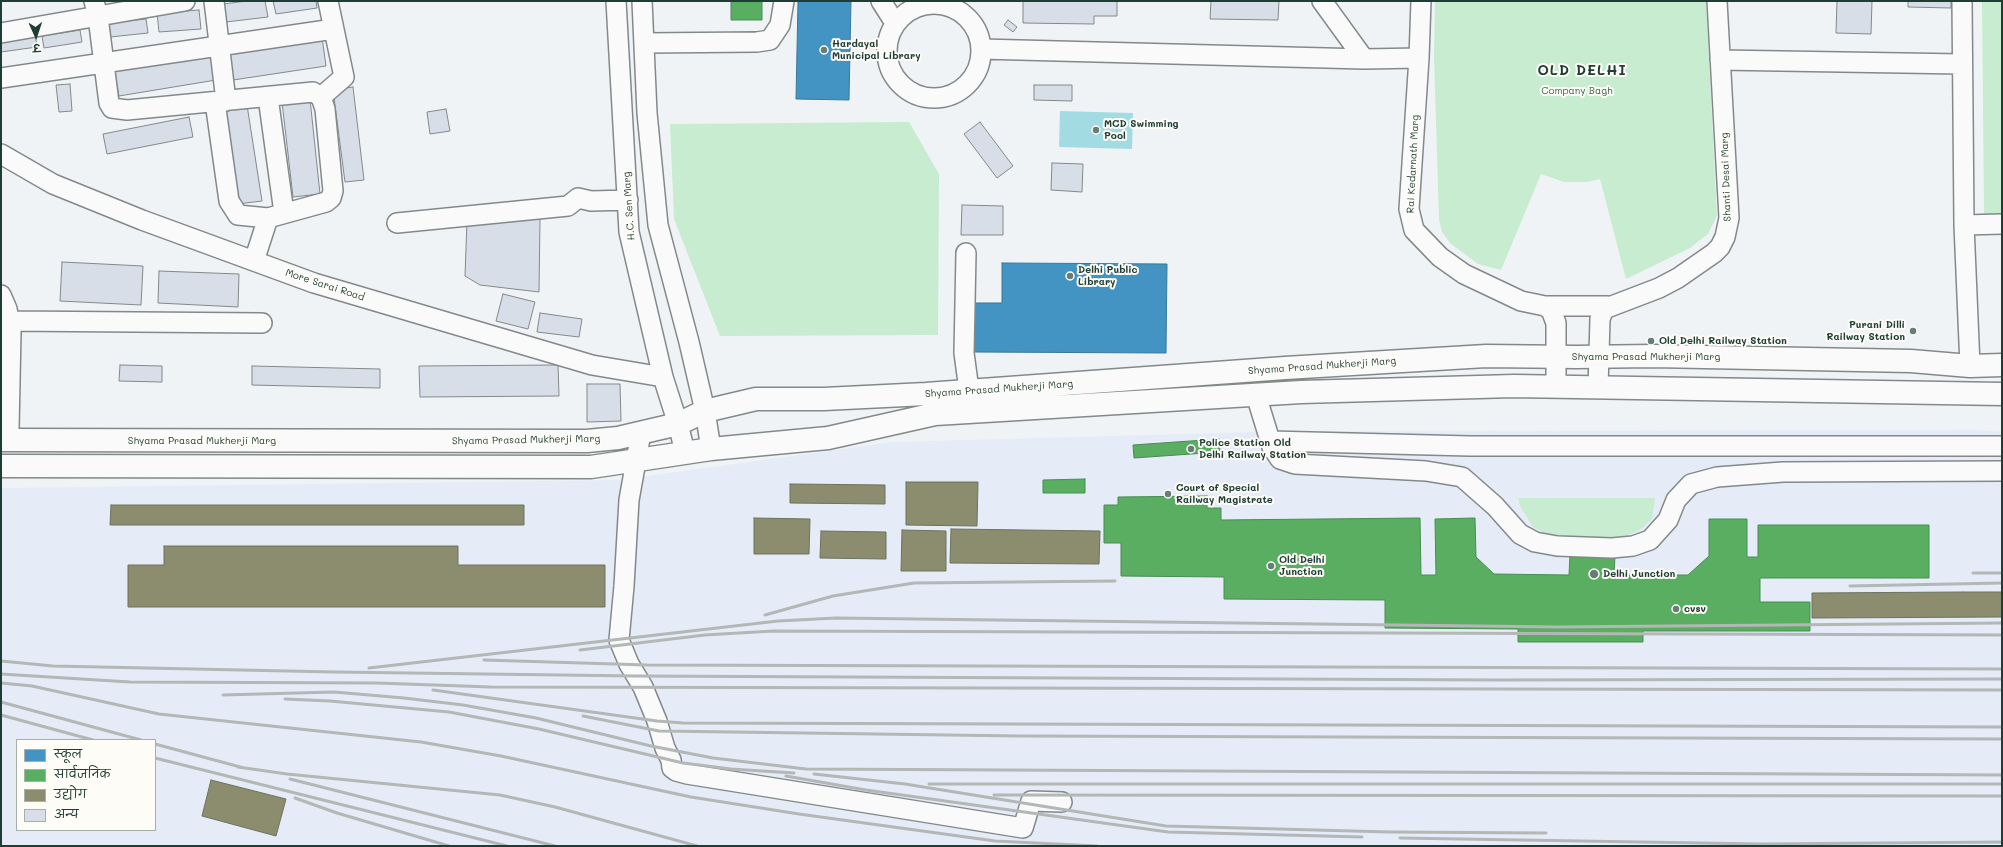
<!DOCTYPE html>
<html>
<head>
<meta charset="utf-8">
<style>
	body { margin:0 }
	#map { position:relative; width:2003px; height:847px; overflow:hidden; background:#f0f3f6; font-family:Mali,"Playpen Sans Deva",sans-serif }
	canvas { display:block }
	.frame { position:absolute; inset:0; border:2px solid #1f3d34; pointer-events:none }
	.legend { position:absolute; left:16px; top:739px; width:140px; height:92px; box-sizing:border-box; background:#fdfcf7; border:1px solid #a4b0a9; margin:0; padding:5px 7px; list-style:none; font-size:12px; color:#1f3d34 }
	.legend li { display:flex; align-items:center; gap:8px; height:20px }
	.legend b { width:20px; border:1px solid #a4b0a9 }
	.north { position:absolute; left:16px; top:16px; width:40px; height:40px; -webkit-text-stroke:3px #fdfcf7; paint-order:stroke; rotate:177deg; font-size:11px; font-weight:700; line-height:16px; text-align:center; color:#1f3d34 }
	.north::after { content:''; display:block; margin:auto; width:14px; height:18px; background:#1f3d34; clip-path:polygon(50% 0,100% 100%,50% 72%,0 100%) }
</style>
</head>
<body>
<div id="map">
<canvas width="2003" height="847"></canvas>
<div class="frame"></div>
<ul class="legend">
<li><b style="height:11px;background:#4393c3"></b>स्कूल</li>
<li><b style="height:11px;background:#5aae61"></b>सार्वजनिक</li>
<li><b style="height:11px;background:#8c8c6e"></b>उद्योग</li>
<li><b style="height:11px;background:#d7dee8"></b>अन्य</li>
</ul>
<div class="north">उ</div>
</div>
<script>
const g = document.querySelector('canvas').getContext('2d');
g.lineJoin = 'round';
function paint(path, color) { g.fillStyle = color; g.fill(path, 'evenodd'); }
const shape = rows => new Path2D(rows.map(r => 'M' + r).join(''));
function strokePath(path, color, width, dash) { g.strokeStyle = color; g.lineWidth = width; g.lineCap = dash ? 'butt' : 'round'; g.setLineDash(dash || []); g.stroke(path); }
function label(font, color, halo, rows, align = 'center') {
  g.font = font + ' Mali,sans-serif'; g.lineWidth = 4; g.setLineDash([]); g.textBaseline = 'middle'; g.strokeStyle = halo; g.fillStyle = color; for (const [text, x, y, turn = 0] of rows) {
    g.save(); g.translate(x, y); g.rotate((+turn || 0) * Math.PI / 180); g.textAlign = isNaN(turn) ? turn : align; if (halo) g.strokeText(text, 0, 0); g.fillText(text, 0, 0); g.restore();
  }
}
paint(shape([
	[1975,430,2002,431,2002,846,1,846,1,488,619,480,892,442,1291,431],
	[17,740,155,740,155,830,17,830]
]), '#e5ecf8');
paint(shape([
	[1435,1,1706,1,1717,216,1708,234,1690,248,1626,279,1600,179,1587,182,1564,182,1541,174,1501,270,1478,264,1451,244,1442,232,1439,220,1434,57],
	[1982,1,2002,1,2002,215,1984,215],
	[909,122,939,174,938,335,720,336,674,219,670,124],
	[1518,498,1655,498,1652,519,1640,530,1623,537,1585,538,1551,536,1533,527,1520,506]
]), '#c7eccf');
paint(shape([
	[1060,111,1133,113,1132,149,1059,147]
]), '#a2dbe1');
const schools = shape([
	[798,1,851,1,849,100,796,99,798,1],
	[1002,263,1167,264,1166,353,974,352,974,303,1002,303,1002,263]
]);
paint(schools, '#4393c3');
strokePath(schools, '#387998', 1);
const public = shape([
	[731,1,762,1,762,20,731,20,731,1],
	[1219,439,1220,452,1134,458,1133,445,1219,439],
	[1085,479,1085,493,1043,493,1043,480,1085,479],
	[1207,496,1207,508,1221,508,1221,520,1420,518,1421,575,1436,575,1435,519,1475,518,1476,557,1494,574,1569,575,1570,555,1615,556,1614,575,1688,575,1709,556,1709,519,1747,519,1747,557,1758,557,1758,525,1929,525,1929,578,1760,578,1760,602,1810,602,1810,631,1643,631,1643,642,1518,642,1518,629,1385,628,1385,600,1224,599,1224,577,1121,576,1121,543,1104,543,1104,505,1118,505,1118,497,1207,496]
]);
paint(public, '#5aae61');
strokePath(public, '#488c54', 1);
const industry = shape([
	[906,482,978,482,977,526,906,525,906,482],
	[790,484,885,485,885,504,790,503,790,484],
	[111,505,524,505,524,525,110,525,111,505],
	[754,518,810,519,809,554,754,554,754,518],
	[951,529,1100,531,1099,564,950,563,951,529],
	[902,530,946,531,946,571,901,571,902,530],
	[821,531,886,532,886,559,820,558,821,531],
	[164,546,458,546,458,565,605,565,605,607,128,607,128,565,164,565,164,546],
	[1963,592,2002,592,2002,617,1812,618,1812,593,1963,592],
	[211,780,286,799,276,836,202,816,211,780]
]);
paint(industry, '#8c8c6e');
strokePath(industry, '#6b745d', 1);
const building = shape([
	[247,1,265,1,268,17,226,22,223,4,247,1],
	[273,1,316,1,317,8,276,14,273,1],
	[1023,1,1117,1,1117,16,1094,16,1094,24,1023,23,1023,1],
	[1211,1,1279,1,1278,20,1210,19,1211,1],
	[1837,1,1872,1,1871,34,1836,33,1837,1],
	[1908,1,1951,1,1951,8,1908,7,1908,1],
	[199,10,201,29,159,32,157,13,199,10],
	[146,19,148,33,110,37,108,23,146,19],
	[1008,20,1017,27,1013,32,1004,25,1008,20],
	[80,30,82,42,44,48,42,36,80,30],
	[35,33,37,47,1,52,1,38,35,33],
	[322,37,326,66,233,80,228,52,322,37],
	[211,53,216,80,119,96,114,69,211,53],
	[70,84,72,111,59,112,56,85,70,84],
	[1034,85,1072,85,1072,101,1034,100,1034,85],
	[353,87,364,180,345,182,333,90,353,87],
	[310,99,320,194,293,197,282,102,310,99],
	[247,105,262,201,237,204,222,108,247,105],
	[446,109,450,131,430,134,427,112,446,109],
	[189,117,193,137,107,154,103,134,189,117],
	[980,122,1013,166,997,178,964,134,980,122],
	[1052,163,1083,164,1082,192,1051,190,1052,163],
	[962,205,1003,206,1003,235,961,235,962,205],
	[540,219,539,292,480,285,465,276,467,221,540,219],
	[62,262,143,266,141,305,60,301,62,262],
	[159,271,239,274,238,307,158,303,159,271],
	[503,294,535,302,528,329,496,321,503,294],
	[540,313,582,319,579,337,537,332,540,313],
	[120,365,162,366,162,382,119,381,120,365],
	[558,365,559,396,420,397,419,366,558,365],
	[252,366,380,369,380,388,252,385,252,366],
	[587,384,620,384,621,421,587,422,587,384]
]);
paint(building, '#d7dee8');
strokePath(building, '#838989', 1);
const minor = shape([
	[94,1,98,17,109,103,112,108,127,110,313,92,321,97,325,109,333,191,331,198,326,202,268,218,254,261],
	[214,1,226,101],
	[616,1,629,232,663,377,678,424,685,452],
	[642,1,647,113,658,225,689,342,705,411,711,449],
	[881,1,895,23],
	[1322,1,1364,59],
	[1421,1,1419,58,1409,209,1414,230,1440,257,1464,274,1521,301,1545,306,1551,310,1556,323,1556,387],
	[1962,1,1964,225,1970,366],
	'887 51a47 47 0 1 1 94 0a47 47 0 1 1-94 0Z',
	[1,33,185,1],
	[644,43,757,42,770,40,780,25,784,1],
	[981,49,1364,59,1419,58],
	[1720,60,1962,64],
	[1,78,327,30],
	[268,97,284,213],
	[321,97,344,77,328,1],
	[215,102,229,201,238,215,268,218],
	[1,154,53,184,142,220,314,283,592,365,663,377],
	[397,223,568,206,578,198,591,201,628,200],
	[1964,225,2002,224],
	[966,253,964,353,969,390],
	[1,295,7,309,11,332,9,429],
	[1545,306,1608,306],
	[9,321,262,323],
	[1598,388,1600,319,1604,309,1659,288,1678,278,1714,253,1720,247,1725,237,1729,218,1717,1],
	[1256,395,1272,447,1280,459,1295,464,1426,471,1462,477,1495,506,1520,534,1535,542,1557,546,1612,548,1633,546,1650,540,1668,520,1676,500,1691,484,1717,477,1783,472,2002,471],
	[641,433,629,500,624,586,619,640,629,664,643,687,657,721,665,748,671,760,672,768,676,771,687,774,1023,828,1031,801,1062,802],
	[1270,441,1470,446,2002,446]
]);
const major = shape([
	[1,440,587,441,618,438,678,424,705,411,756,399,824,399,926,394,1285,368,1486,356,1576,357,1653,356,1911,361,1970,366,2002,365],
	[1,466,591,467,711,449,828,438,935,414,1301,392,1514,386,2002,394]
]);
strokePath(minor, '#838989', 22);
strokePath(major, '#838989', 25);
strokePath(minor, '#f9faf9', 19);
strokePath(major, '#f9faf9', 22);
strokePath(shape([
	[1973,573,2002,573],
	[1850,586,2002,583],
	[765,615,833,596,914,583,1115,581],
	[580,650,705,635,773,631,2002,635],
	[484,660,647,665,2002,669],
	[1,661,53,666,334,672,636,676,1498,680,2002,679],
	[369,668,778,621,836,618,1558,627,2002,623],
	[1,674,130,682,377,683,491,687,2002,690],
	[1,683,32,686,159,714,421,742,501,756,691,797,799,814,995,841,1097,846],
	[433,690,657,721,683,723,2002,727],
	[223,695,334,692,404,698,463,705,536,718,651,746,713,758,806,769,2002,775],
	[285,699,330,701,449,712,539,729,683,763,731,769,794,773],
	[1,702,141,740],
	[1,715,93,740],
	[583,716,659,731,1020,736,2002,739],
	[155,744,244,768],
	[155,758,507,846],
	[238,767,287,774,500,795,555,807,697,846],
	[814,774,905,784,1166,826,1390,832,1546,833],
	[786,776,866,790,1168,832,1362,837],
	[290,779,555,846],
	[929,784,2002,784],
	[994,795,2002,796],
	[295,798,337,813,449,846],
	[1400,838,1761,844,2002,842]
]), '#b3b7b5', 3);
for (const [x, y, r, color] of [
	[824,50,4,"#687d78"],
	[1096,130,4,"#687d78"],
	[1070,276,4,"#687d78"],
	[1913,331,4,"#687d78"],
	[1651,341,4,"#687d78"],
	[1191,449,4,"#687d78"],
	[1168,494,4,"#687d78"],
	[1271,566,4,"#687d78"],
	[1594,574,5,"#687d78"],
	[1676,609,4,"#687d78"]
]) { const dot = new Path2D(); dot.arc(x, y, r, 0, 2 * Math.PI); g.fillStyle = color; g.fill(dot); strokePath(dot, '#fdfcf7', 1.5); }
label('bold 10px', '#1f3d34', '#fdfcf7', [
	["Hardayal",832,44],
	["Municipal Library",832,56],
	["MCD Swimming",1104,124],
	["Pool",1104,136],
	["Delhi Public",1078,270],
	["Library",1078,282],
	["Purani Dilli",1905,325,"right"],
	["Railway Station",1905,337,"right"],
	["Old Delhi Railway Station",1659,341],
	["Police Station Old",1199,443],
	["Delhi Railway Station",1199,455],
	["Court of Special",1176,488],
	["Railway Magistrate",1176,500],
	["Old Delhi",1279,560],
	["Junction",1279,572],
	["Delhi Junction",1603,574],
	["cvsv",1684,609]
], 'left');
label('10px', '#3a5f4d', '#fdfcf7', [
	["Company Bagh",1577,91]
]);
label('10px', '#1f3d34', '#fdfcf7', [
	["Rai Kedarnath Marg",1413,164,-87],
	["Shanti Desai Marg",1726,177,-92],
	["H.C. Sen Marg",629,206,-94],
	["More Sarai Road",325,285,18],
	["Shyama Prasad Mukherji Marg",1646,357],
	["Shyama Prasad Mukherji Marg",1322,366,-4],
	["Shyama Prasad Mukherji Marg",999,389,-4],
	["Shyama Prasad Mukherji Marg",526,440,-1],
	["Shyama Prasad Mukherji Marg",202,441]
]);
g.letterSpacing = '1px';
label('bold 14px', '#1f3d34', '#fdfcf7', [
	["OLD DELHI",1582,71]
]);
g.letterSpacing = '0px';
</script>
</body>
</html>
